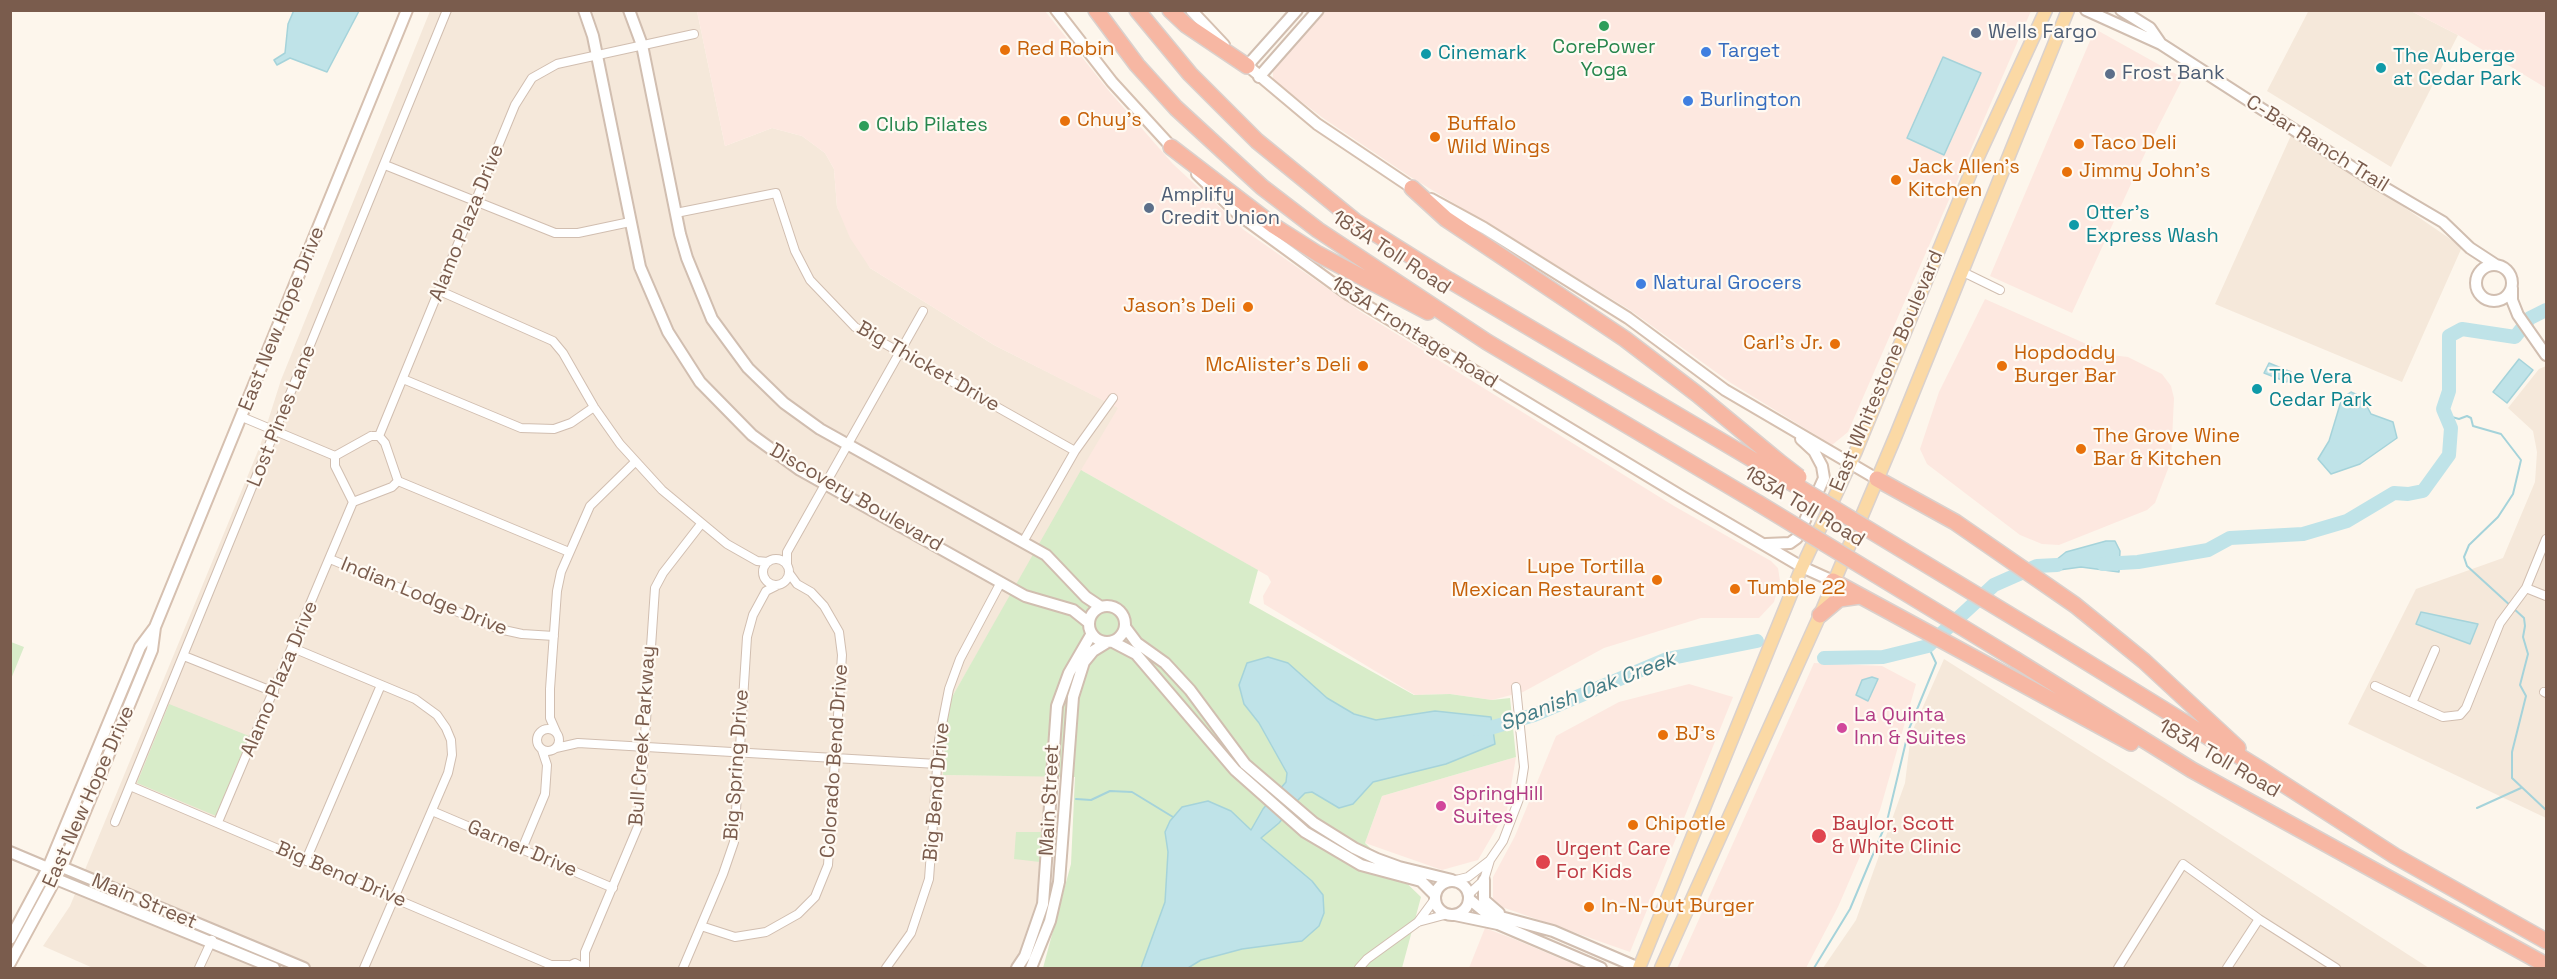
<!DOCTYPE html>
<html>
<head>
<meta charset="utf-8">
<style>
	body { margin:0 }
	#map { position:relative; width:2557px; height:979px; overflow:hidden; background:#fdf6ec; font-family:"Space Grotesk",sans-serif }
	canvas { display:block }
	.frame { position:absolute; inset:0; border:12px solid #7a5c4d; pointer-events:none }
</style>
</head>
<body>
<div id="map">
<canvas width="2557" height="979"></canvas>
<div class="frame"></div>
</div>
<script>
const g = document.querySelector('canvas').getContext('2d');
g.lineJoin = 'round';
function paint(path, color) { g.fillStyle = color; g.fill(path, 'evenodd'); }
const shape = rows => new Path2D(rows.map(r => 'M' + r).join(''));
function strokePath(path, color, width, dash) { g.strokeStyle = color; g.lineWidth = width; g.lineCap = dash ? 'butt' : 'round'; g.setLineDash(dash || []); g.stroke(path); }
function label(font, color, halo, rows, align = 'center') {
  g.font = font + ' "Space Grotesk",sans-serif'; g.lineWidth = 4.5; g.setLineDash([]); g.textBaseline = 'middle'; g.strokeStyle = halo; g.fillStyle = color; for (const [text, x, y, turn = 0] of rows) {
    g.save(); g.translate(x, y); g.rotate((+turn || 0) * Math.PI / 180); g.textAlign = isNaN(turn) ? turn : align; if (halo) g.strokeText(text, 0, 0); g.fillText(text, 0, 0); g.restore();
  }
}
paint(shape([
	[2309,10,2411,11,2458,35,2391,167,2267,91],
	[430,11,697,11,725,146,772,128,802,136,825,153,834,169,837,207,870,268,994,345,1119,408,948,704,944,775,1047,776,1038,899,1029,931,1012,968,93,968,43,946,70,906,260,446,281,380],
	[2293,131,2462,247,2402,382,2215,304],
	[2546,366,2546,818,2348,724,2416,589,2503,558,2535,482,2537,452,2533,431,2508,408,2539,369],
	[1944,659,2166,799,2429,968,1823,968,1856,920,1905,783,1911,734]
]), '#f5e8da');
paint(shape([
	[697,11,1045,11,1109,91,1173,164,1244,230,1361,312,1674,506,1771,561,1778,568,1780,581,1774,602,1759,618,1701,618,1604,648,1523,692,1492,700,1450,694,1415,695,1264,604,1263,596,1271,582,1268,576,1081,470,1118,408,994,345,870,268,850,238,837,207,834,169,825,153,802,136,772,128,725,146],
	[1326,11,2031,11,1848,432,1832,445,1731,383,1630,310,1409,176,1323,118,1273,80,1273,70],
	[2411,11,2546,11,2546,88,2458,35],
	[2095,29,2183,78,2147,149,2072,313,1990,276],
	[1985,299,2111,355,2128,357,2162,374,2171,386,2174,398,2171,461,2155,503,2147,510,2059,545,2042,544,2020,535,1927,464,1920,449,1939,392],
	[1814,663,1882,666,1916,684,1880,810,1838,907,1806,968,1677,968],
	[1689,684,1733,697,1630,952,1502,907,1493,899,1493,877,1515,836,1556,736,1619,702],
	[1516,757,1507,810,1478,860,1442,870,1365,843,1382,796],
	[1485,928,1514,939,1583,968,1469,968]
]), '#fde8e0');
paint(shape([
	[1081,470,1258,570,1249,603,1414,695,1450,694,1492,700,1510,698,1516,757,1382,796,1365,843,1421,897,1402,968,1043,968,1071,864,1075,777,943,775,948,704],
	[11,642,24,647,11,679],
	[169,704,249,736,216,816,137,783],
	[1016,832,1041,832,1040,862,1014,859]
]), '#d8ecc9');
const water = shape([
	[294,10,359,11,327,72,290,58,277,65,274,60,285,53,288,24,294,10],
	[1943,57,1981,73,1944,155,1907,138,1943,57],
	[2519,359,2533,370,2507,403,2493,392,2519,359],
	[2269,363,2291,372,2287,382,2264,373,2269,363],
	[2351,392,2362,397,2371,414,2393,422,2397,438,2360,464,2331,474,2318,459,2329,441,2342,398,2351,392],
	[2106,541,2115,541,2120,551,2119,572,2081,567,2059,570,2039,568,2043,562,2056,560,2066,552,2106,541],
	[2421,612,2478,624,2470,644,2416,624,2421,612],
	[1268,657,1288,663,1327,698,1354,714,1376,720,1435,711,1491,717,1495,744,1446,764,1373,782,1353,804,1339,808,1312,792,1305,793,1297,801,1279,823,1261,838,1312,881,1323,895,1324,913,1319,926,1302,941,1242,949,1201,960,1188,968,1141,968,1165,902,1168,852,1165,832,1170,821,1182,807,1208,801,1231,811,1251,830,1263,809,1286,782,1287,773,1259,723,1244,704,1239,685,1247,663,1268,657],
	[1872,677,1878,679,1868,701,1856,695,1862,680,1872,677]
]);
paint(water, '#bfe3e8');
strokePath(water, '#a5d3da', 1.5);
strokePath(shape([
	[2444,406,2452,417,2459,419,2467,416,2471,418,2473,426,2501,434,2521,460,2513,494,2498,517,2469,545,2464,557,2467,566,2524,618,2525,626,2523,637,2528,654,2520,685,2526,696,2512,752,2512,778,2546,810],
	[1076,799,1091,800,1110,791,1132,792,1173,817],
	[2477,808,2521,788],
	[1814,968,1850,909,1887,821,1909,729,1936,663,1928,646]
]), '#a5d3da', 2);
strokePath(shape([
	[2103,564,2138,562,2208,550,2230,538,2303,534,2347,521,2394,493,2408,494,2423,491,2449,455,2451,428,2443,409,2449,391,2449,336,2462,329,2515,337,2530,318,2546,310],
	[1824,658,1883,657,1928,646,1994,585,2037,566,2057,565],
	[1476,729,1490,728,1534,715,1667,659,1757,641]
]), '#bfe3e8', 14);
const minor = shape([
	[385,165,555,233,578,233,630,222],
	[676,213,776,193,795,251,810,280,855,327,1075,451],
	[1961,271,2000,290],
	[440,291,553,341,563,353,594,407,620,444,662,490,727,544,757,561,768,562],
	[403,379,521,428,554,429,571,423,594,407],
	[242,417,335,456],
	[371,436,379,436,385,443,398,481,392,487,353,502,335,466,335,456,371,436],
	[379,436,515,105,532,78,557,64,694,34],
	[398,481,569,552],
	[1023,542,1075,451,1113,398],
	'763 572a13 13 0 1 1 26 0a13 13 0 1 1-26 0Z',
	[330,559,499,629,522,634,554,636],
	[787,565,787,552,923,311],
	[2526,588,2546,596],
	[293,648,415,699,437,715,446,728,451,740,452,755,448,773,364,968],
	[184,656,274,692],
	[2375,686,2443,717,2460,715,2466,708,2500,623,2526,588,2546,539],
	[2544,692,2546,693],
	[2412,703,2435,650],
	'537 740a11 11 0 1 1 22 0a11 11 0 1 1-22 0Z',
	[557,734,550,718,550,689,557,591,561,572,590,506,635,462],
	[556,748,578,743,937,764],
	[130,786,551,965,568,965],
	[432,811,613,888],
	[115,822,447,10],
	[218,822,353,502],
	[522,849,545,794,547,765,542,750],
	[306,860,381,685],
	[1456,880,1468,877,1489,861],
	[1469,894,1484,880,1490,860,1503,841,1519,799,1524,767,1516,687],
	[1418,922,1435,899],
	[701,926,735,937,766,932,798,914,815,897,828,865,842,655,839,632,824,606,811,592,797,584,789,573],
	[199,968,212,940],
	[565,968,575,963,584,968],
	[585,968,585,952,639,824,655,588,663,573,701,524],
	[683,968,723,874,734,842,747,637,753,615,766,591,776,586],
	[886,968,911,933,929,879,939,740,949,689,960,659,1001,582],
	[1359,968,1367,959,1418,922,1448,914],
	[2118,968,2183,864,2259,919,2336,968],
	[2227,968,2259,919]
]);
const tertiary = shape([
	[584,10,593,36,640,267,668,332,700,382,752,435,800,470,1025,596,1073,610,1088,622],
	[629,10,642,45,680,234,687,258,712,319,748,368,784,403,820,429,1046,555,1086,597,1101,607],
	[2086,10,2161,44,2375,182,2443,222,2470,248,2496,265],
	[2121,10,2150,28,2161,44],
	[1247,66,1297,10],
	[1259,77,1318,10],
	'2476 283a18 18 0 1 1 36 0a18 18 0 1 1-36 0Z',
	[2512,288,2512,300,2518,315,2546,355],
	'1089 624a18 18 0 1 1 36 0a18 18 0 1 1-36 0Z',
	[1125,627,1137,643,1165,663,1190,690,1245,764,1314,823,1354,848,1377,859,1399,867,1452,880],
	[1113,642,1136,654,1235,770,1305,832,1361,865,1421,881,1435,895],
	[10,852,48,868,62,867,304,968],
	[52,873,56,879,274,968],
	[1484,880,1484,900,1499,913],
	'1435 898a17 17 0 1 1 34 0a17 17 0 1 1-34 0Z',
	[1469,899,1486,913,1553,931,1639,968],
	[1455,915,1498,924,1601,968],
	[1017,968,1025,956,1043,904,1057,706,1069,673,1091,635],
	[1031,968,1050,921,1059,882,1073,697,1084,662,1093,651,1106,643]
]);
const secondary = shape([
	[1056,10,1112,82,1176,152],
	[1191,10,1224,45],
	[1242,61,1317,124,1417,191],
	[1197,174,1238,214,1349,295,1681,496,1802,567,1833,581],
	[1431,199,1484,228,1628,318,1725,390,1877,479],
	[1766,544,1790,543,1797,538,1824,478,1822,466,1814,451,1801,439],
	[10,939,48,868,140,647,155,627,407,10],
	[10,963,62,867,152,650,155,627]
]);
const primary = shape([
	[1639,968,1802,567,1856,451,1971,172,2046,10],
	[1661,968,1820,615,1896,435,2068,10]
]);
const motorway = shape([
	[1096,10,1137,65,1176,108,1262,187,1318,230,1487,342,1758,503],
	[1137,10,1190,74,1257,141,1355,221,1449,280,1772,471],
	[1170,10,1186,25,1247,66],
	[1171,147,1274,226,1318,254,1428,312],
	[1412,188,1446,219,1625,339,1697,394,1777,460],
	[1877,479,1955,522,2075,605,2144,661,2238,748],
	[1833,581,2131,743],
	[1820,615,1839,599,1860,596],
	[2051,640,2260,769,2395,856,2546,941],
	[2016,660,2192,770,2546,965]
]);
strokePath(minor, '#d1beb0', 10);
strokePath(tertiary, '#d1beb0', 14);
strokePath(secondary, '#d6c0b0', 14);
strokePath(primary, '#dad1cd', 15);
strokePath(motorway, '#dad1cd', 18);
strokePath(minor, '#fff', 8);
strokePath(tertiary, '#fff', 10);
strokePath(secondary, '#fff', 10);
strokePath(primary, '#fbd9a5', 12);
strokePath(motorway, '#f7b7a3', 15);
const motorwayBridge = shape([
	[1777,460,1799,477],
	[1772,471,2051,640],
	[1758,503,2016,660]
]);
strokePath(motorwayBridge, '#dad1cd', 18, []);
strokePath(motorwayBridge, '#f7b7a3', 15);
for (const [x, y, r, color] of [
	[1604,26,6,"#2e9e5b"],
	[1976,33,6,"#5c6f8a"],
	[1005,50,6,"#e8710a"],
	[1706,52,6,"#3f7fe0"],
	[1426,54,6,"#0f9aa8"],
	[2381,68,6,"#0f9aa8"],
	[2110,74,6,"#5c6f8a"],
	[1688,101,6,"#3f7fe0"],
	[1065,121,6,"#e8710a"],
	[864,126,6,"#2e9e5b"],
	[1435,137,6,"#e8710a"],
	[2079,144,6,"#e8710a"],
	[2067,172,6,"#e8710a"],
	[1896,180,6,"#e8710a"],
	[1149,208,6,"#5c6f8a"],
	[2074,225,6,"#0f9aa8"],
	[1641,284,6,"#3f7fe0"],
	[1248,307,6,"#e8710a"],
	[1835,344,6,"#e8710a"],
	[1363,366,6,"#e8710a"],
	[2002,366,6,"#e8710a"],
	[2257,389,6,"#0f9aa8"],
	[2081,449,6,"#e8710a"],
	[1657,580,6,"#e8710a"],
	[1735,589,6,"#e8710a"],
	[1842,728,6,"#d1479c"],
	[1663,735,6,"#e8710a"],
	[1441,806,6,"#d1479c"],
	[1633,825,6,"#e8710a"],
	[1819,836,8,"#e0444e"],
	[1543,862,8,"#e0444e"],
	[1589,907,6,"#e8710a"]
]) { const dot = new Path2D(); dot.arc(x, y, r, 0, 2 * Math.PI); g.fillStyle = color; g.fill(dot); strokePath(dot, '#fffaf3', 2); }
label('20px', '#4e5e75', '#fffaf3', [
	["Wells Fargo",1988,33],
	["Frost Bank",2122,74],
	["Amplify",1161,196],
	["Credit Union",1161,219]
], 'left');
label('20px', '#27864d', '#fffaf3', [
	["CorePower",1604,48],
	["Yoga",1604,71],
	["Club Pilates",876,126,"left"]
]);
label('20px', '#c56008', '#fffaf3', [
	["Red Robin",1017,50],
	["Chuy's",1077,121],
	["Buffalo",1447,125],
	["Wild Wings",1447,148],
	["Taco Deli",2091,144],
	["Jack Allen's",1908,168],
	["Kitchen",1908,191],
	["Jimmy John's",2079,172],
	["Jason's Deli",1236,307,"right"],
	["Carl's Jr.",1823,344,"right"],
	["Hopdoddy",2014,354],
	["Burger Bar",2014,377],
	["McAlister's Deli",1351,366,"right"],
	["The Grove Wine",2093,437],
	["Bar & Kitchen",2093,460],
	["Lupe Tortilla",1645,568,"right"],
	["Mexican Restaurant",1645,591,"right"],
	["Tumble 22",1747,589],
	["BJ's",1675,735],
	["Chipotle",1645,825],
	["In-N-Out Burger",1601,907]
], 'left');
label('20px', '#366cbe', '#fffaf3', [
	["Target",1718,52],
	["Burlington",1700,101],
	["Natural Grocers",1653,284]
], 'left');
label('20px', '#0d838f', '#fffaf3', [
	["Cinemark",1438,54],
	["The Auberge",2393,57],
	["at Cedar Park",2393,80],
	["Otter's",2086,214],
	["Express Wash",2086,237],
	["The Vera",2269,378],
	["Cedar Park",2269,401]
], 'left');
label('20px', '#7a5c4d', '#fffaf3', [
	["C-Bar Ranch Trail",2317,144,32],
	["Alamo Plaza Drive",467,223,-68],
	["183A Toll Road",1391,253,33],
	["East New Hope Drive",282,319,-68],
	["183A Frontage Road",1414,333,32],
	["Big Thicket Drive",928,367,30],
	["East Whitestone Boulevard",1887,371,-67],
	["Lost Pines Lane",282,416,-68],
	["Discovery Boulevard",856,498,30],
	["183A Toll Road",1804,507,31],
	["Indian Lodge Drive",424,597,22],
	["Alamo Plaza Drive",280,679,-67],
	["Bull Creek Parkway",643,736,-86],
	["183A Toll Road",2219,759,30],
	["Colorado Bend Drive",835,761,-86],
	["Big Spring Drive",737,765,-86],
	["Big Bend Drive",937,792,-85],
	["East New Hope Drive",89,797,-66],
	["Main Street",1050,800,-87],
	["Garner Drive",522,849,23],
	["Big Bend Drive",341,875,23],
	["Main Street",144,902,23]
]);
label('20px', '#b23c85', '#fffaf3', [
	["La Quinta",1854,716],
	["Inn & Suites",1854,739],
	["SpringHill",1453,795],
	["Suites",1453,818]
], 'left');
label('20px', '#be3a42', '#fffaf3', [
	["Baylor, Scott",1832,825],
	["& White Clinic",1832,848],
	["Urgent Care",1556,850],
	["For Kids",1556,873]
], 'left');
label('italic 21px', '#437c86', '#fffaf3', [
	["Spanish Oak Creek",1588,692,-21]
]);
</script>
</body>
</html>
